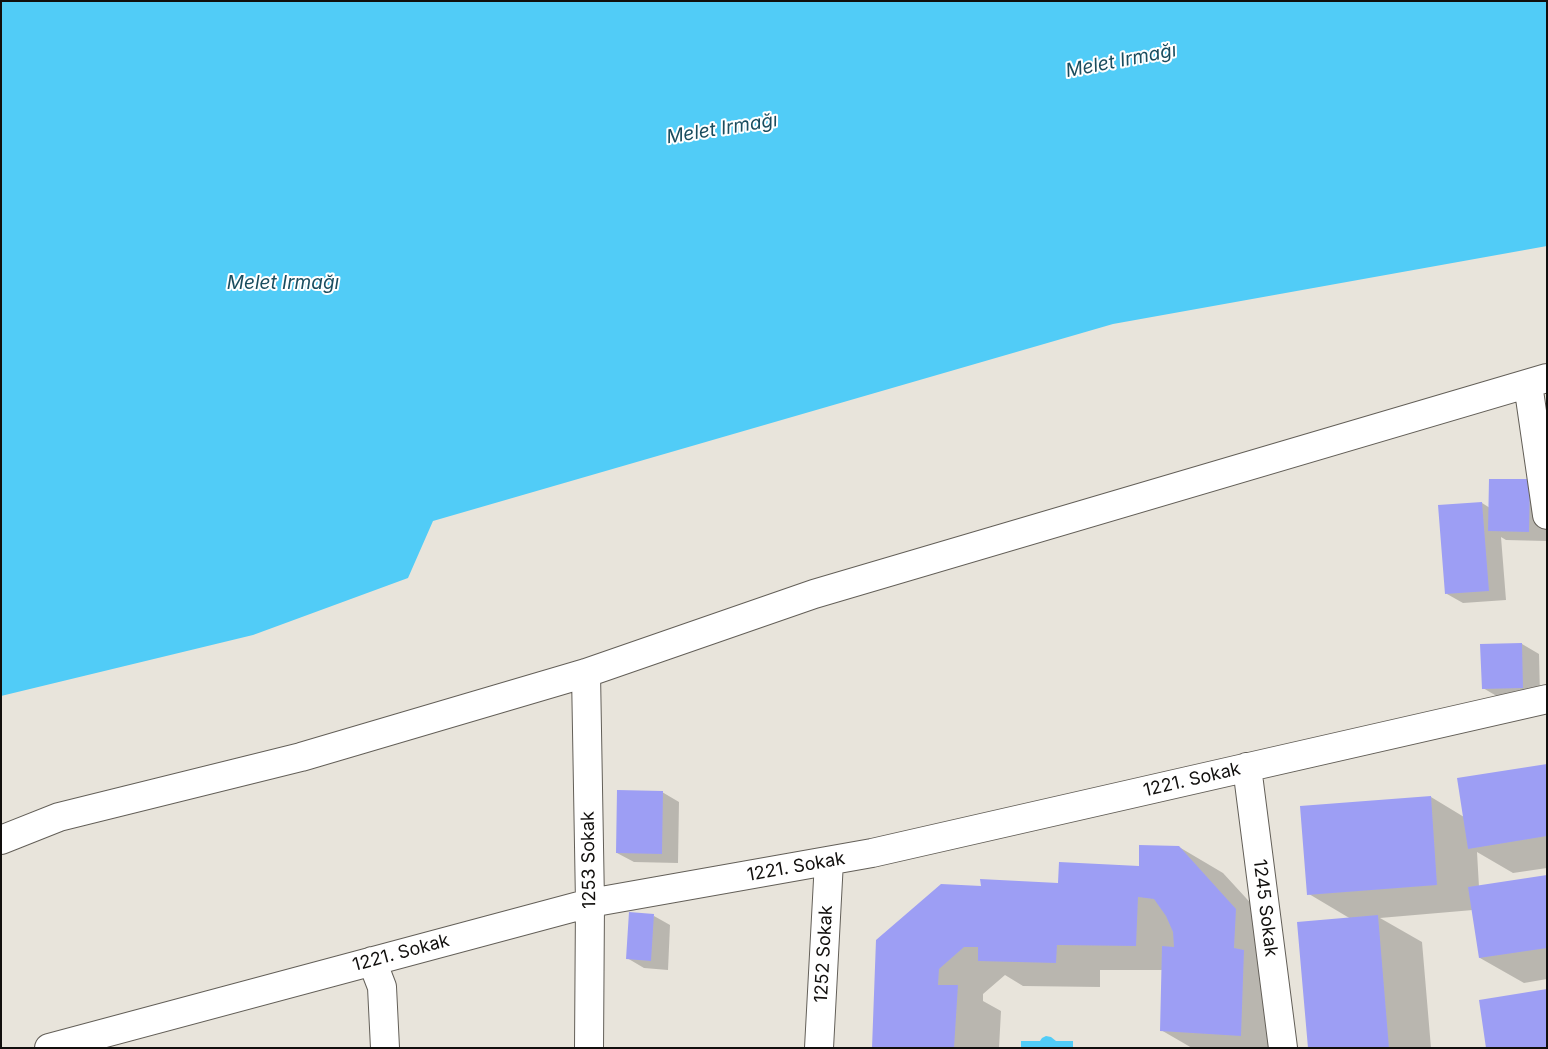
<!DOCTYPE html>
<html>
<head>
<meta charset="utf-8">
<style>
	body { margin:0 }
	#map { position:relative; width:1548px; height:1049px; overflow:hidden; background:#e8e4db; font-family:Inter,sans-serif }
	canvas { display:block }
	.frame { position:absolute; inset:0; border:2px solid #110f0d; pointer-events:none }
</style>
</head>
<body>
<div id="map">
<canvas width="1548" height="1049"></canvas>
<div class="frame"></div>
</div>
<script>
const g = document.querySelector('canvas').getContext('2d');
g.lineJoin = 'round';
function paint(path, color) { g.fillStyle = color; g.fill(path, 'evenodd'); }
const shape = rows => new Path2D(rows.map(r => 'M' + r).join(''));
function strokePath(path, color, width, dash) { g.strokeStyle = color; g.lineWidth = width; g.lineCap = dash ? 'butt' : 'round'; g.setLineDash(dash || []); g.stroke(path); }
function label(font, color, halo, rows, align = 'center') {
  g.font = font + ' Inter,sans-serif'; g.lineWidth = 4; g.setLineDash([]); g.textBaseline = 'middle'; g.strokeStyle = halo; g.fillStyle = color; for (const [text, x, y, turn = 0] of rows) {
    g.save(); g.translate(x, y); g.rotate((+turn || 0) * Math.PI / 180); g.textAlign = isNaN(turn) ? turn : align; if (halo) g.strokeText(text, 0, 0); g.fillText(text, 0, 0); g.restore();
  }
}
paint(shape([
	[1,1,1547,1,1547,246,1113,324,433,521,408,578,253,635,1,696],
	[1046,1036,1051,1037,1056,1041,1073,1041,1073,1048,1021,1048,1021,1041,1040,1041,1042,1038]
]), '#51ccf7');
paint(shape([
	[1530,481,1546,490,1546,541,1506,540,1501,537,1506,600,1463,603,1447,594,1482,503,1490,508],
	[1522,644,1539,654,1540,696,1500,698,1483,688],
	[1547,765,1547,868,1513,873,1477,852,1479,887,1547,876,1547,979,1524,983,1480,958,1473,910,1380,918,1422,942,1431,1048,1309,1048,1351,919,1309,894,1431,797,1464,817],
	[662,792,679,802,678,863,634,862,617,853],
	[1179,847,1223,873,1280,935,1278,971,1288,977,1285,1048,1192,1048,1161,1030,1163,970,1100,970,1100,987,1023,986,1005,975,983,994,983,1001,1001,1011,999,1048,874,1048,982,887,1059,884,1140,867],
	[654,916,670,925,668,970,644,968,627,958]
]), '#0003');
paint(shape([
	[1489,479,1530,479,1529,532,1488,531],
	[1482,502,1489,591,1445,594,1438,505],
	[1522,643,1523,688,1482,689,1480,644],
	[1547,764,1547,836,1468,849,1457,778],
	[617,790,663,791,662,854,616,853],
	[1431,796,1437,885,1307,895,1300,806],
	[1139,845,1179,846,1236,909,1234,948,1244,950,1241,1036,1160,1031,1162,946,1174,947,1173,932,1166,916,1154,899,1138,897,1136,946,1057,945,1056,963,978,961,978,947,964,947,939,969,938,985,958,985,954,1048,872,1048,876,940,941,884,981,886,980,879,1058,883,1059,862,1139,866],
	[1547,875,1547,948,1479,958,1468,887],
	[629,912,654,914,651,961,626,959],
	[1378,915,1389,1048,1308,1048,1297,922],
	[1547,989,1547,1048,1486,1048,1479,1000]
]), '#9d9ef4');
const minor = shape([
	[1528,384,1547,515],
	[586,673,590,903,589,1048],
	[1247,767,1283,1048],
	[1,840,59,817,301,757,586,673,814,594,1547,378],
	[372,961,382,987,385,1048],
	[49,1048,590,903,872,853,1547,699],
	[819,1048,829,861]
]);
strokePath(minor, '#635f58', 30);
strokePath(minor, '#fff', 28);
label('18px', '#110f0d', '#fff', [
	["1221. Sokak",1192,780,-13],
	["1253 Sokak",589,860,-91],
	["1221. Sokak",796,867,-10],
	["1245 Sokak",1265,908,83],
	["1221. Sokak",401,953,-15],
	["1252 Sokak",824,954,-87]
]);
label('italic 19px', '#1a4d5f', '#fff', [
	["Melet Irmağı",1121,61,-11],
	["Melet Irmağı",722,129,-9],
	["Melet Irmağı",283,283]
]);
</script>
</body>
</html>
